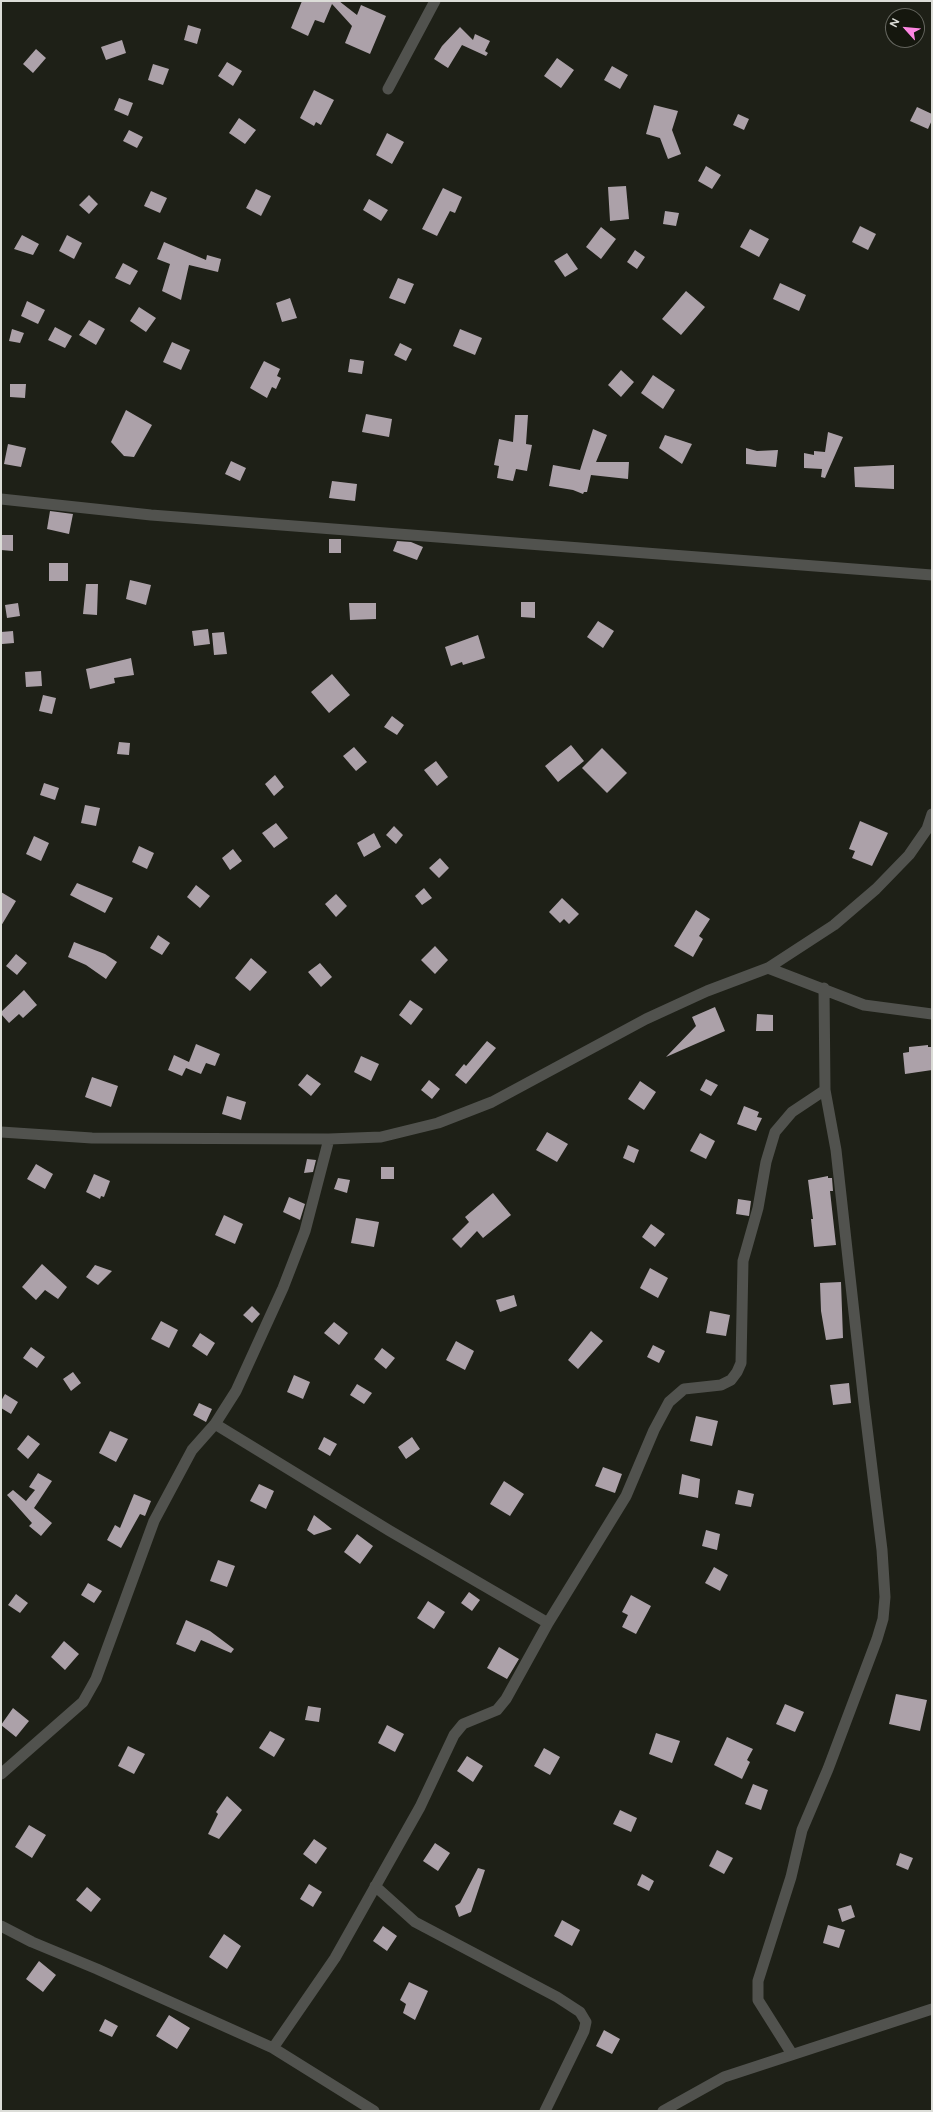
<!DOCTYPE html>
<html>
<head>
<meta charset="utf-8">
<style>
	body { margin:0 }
	#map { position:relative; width:933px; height:2112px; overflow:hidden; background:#1e2017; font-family:Figtree,sans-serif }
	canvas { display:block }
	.frame { position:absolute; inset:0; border:2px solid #dcddd8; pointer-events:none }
	.north { position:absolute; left:885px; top:8px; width:40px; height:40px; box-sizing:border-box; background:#15170e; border:1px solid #65665f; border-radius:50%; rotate:297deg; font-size:11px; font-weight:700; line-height:16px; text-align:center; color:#dcddd8 }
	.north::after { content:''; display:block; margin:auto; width:14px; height:18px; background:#fd86e2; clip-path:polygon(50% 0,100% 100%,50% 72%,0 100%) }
</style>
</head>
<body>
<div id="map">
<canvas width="933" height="2112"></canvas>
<div class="frame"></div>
<div class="north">N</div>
</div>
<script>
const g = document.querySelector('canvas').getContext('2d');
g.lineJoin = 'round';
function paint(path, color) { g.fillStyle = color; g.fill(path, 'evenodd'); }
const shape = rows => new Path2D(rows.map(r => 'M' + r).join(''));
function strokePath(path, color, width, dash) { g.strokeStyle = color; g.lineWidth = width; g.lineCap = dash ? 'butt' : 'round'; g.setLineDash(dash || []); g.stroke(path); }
paint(shape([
	[302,1,339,1,357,15,361,5,386,16,370,54,345,43,352,26,332,4,324,23,315,20,308,36,291,28],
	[188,25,201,29,197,44,184,40],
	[460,27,473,40,475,34,490,41,485,51,488,53,486,56,462,45,448,68,434,59,442,46],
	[122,40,126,53,106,60,101,47],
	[36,49,46,58,33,73,23,64],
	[557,58,574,70,561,88,544,76],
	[227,62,242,71,233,86,218,76],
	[153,64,169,69,163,85,148,80],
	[612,66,628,75,620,89,604,80],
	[314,90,334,100,321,125,316,122,314,126,300,118],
	[119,98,133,103,128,116,114,110],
	[654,105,678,111,672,130,681,154,668,159,660,138,646,134],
	[917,107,932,114,932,120,928,129,910,121],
	[738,114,749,119,744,130,733,125],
	[239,118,256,130,245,144,229,133],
	[129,130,143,137,137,148,123,141],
	[387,133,404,142,392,164,376,155],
	[706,166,721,175,712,189,698,181],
	[626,186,629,219,610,221,608,187],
	[443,188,462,197,455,213,450,211,437,236,422,229],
	[256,189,271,196,261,216,246,208],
	[151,191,167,198,160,213,144,206],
	[89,195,98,204,89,214,79,205],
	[369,199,388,210,381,221,363,210],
	[665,211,679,213,676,226,663,224],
	[860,226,876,234,868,250,852,242],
	[601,227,616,239,601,259,586,247],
	[750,229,769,239,759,257,740,247],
	[22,235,39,244,33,255,14,249],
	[67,235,82,243,74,259,59,251],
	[164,242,206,260,207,255,221,259,218,272,189,265,181,300,162,291,170,264,157,259],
	[635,250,645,257,637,269,627,262],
	[567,253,578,269,565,277,554,261],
	[123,263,138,271,130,285,115,278],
	[398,278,414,284,405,304,389,298],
	[780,283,806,295,799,311,773,299],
	[686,291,705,307,681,335,662,319],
	[290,298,297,318,282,322,276,303],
	[27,301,45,310,38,324,21,316],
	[139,307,156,318,146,332,130,321],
	[89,320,105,329,96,345,79,335],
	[55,327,72,336,65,348,48,340],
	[12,329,24,333,20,343,9,341],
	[460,329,482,338,475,355,453,346],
	[172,342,190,350,181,370,163,362],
	[400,343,412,349,406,361,394,355],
	[350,359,364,361,362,374,348,372],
	[264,361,280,369,277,376,281,378,276,389,272,387,267,398,250,388],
	[621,370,634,382,621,397,608,385],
	[653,375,675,390,663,409,641,393],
	[10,384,26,384,25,398,10,397],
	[126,410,152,425,134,457,124,456,111,442],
	[366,414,392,419,389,437,362,432],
	[515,415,528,415,526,444,532,445,527,471,516,469,513,481,497,478,499,466,494,465,499,439,513,442],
	[593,429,607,435,596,462,629,462,628,479,591,475,587,492,584,492,583,494,573,490,549,486,553,465,580,470],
	[828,432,843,437,825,478,821,477,822,469,804,468,804,453,814,455,814,451,825,452],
	[665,435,692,444,682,464,659,448],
	[8,444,26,448,21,467,4,464],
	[746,448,757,451,778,450,776,467,746,464],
	[231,461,246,468,240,481,225,474],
	[894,465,894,489,855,487,854,467],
	[332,481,357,484,355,501,329,498],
	[50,511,73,514,69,534,47,529],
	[1,535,13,535,13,551,1,550],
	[329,539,341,539,341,553,329,553],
	[397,541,411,542,423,547,417,560,393,551],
	[49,563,68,563,68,581,49,581],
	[130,580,151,585,146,605,126,599],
	[86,584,98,584,97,615,83,614],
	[521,602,535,602,535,618,521,617],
	[18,603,20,616,7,618,5,605],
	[349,603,376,603,376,619,350,620],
	[598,621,614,631,603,648,587,637],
	[208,629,210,644,194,646,192,631],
	[13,631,14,643,2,644,1,632],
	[224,632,227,654,214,655,212,633],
	[478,635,485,658,463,665,462,662,451,666,445,647],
	[131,658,134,675,114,678,115,683,90,689,86,669],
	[41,671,42,686,26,687,25,672],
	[332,674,350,695,329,713,311,692],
	[43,695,56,698,52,714,39,711],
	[392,716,404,725,397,735,384,727],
	[119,742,130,743,129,755,117,754],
	[571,745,584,761,558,782,545,766],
	[354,747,367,762,356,771,343,756],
	[602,748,627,773,607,793,582,768],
	[436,761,448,777,437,786,424,770],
	[275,775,284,787,274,796,265,784],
	[44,783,59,788,55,800,40,795],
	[85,805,100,808,96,826,81,823],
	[860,821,888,833,872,866,852,858,855,851,849,849],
	[276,823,288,838,274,848,262,833],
	[394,826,403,835,396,844,386,835],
	[374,833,381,847,364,857,357,843],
	[34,836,49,843,41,861,26,854],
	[139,846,154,853,147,869,132,862],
	[233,849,242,861,230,870,222,858],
	[440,858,449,868,439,878,429,868],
	[77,883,113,898,105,913,70,895],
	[196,885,210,896,200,908,187,897],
	[424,888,432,898,422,905,415,896],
	[1,892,16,901,1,926],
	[336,894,347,906,336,917,325,904],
	[562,898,579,914,569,924,564,919,560,923,549,912],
	[696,910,710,919,699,936,703,939,693,957,674,946],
	[158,935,170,943,162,955,150,948],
	[74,942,105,954,117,962,106,979,86,965,68,957],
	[435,946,448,960,435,974,421,960],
	[16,954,27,963,17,975,6,966],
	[251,958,267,972,250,991,235,978],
	[320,963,332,977,321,987,308,972],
	[24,990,37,1005,23,1018,19,1014,9,1023,1,1014,1,1012],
	[410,1000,423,1009,411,1025,399,1015],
	[715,1007,725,1031,666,1057,696,1026,692,1017],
	[757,1014,773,1015,773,1031,756,1031],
	[487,1041,496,1048,466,1084,455,1075,464,1064,466,1066],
	[196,1044,220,1054,215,1066,206,1063,201,1074,186,1068,182,1076,168,1070,174,1055,189,1062],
	[928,1045,928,1047,932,1047,932,1070,905,1074,903,1053,909,1052,909,1047],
	[361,1056,379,1064,371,1081,354,1072],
	[307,1074,321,1084,311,1096,298,1085],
	[92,1077,118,1086,111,1107,85,1097],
	[706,1079,718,1085,711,1096,700,1090],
	[429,1080,440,1089,432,1099,421,1090],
	[640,1081,656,1092,644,1110,628,1099],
	[227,1096,246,1102,241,1120,222,1114],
	[744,1106,759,1112,757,1117,762,1118,756,1131,737,1124],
	[547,1132,568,1144,557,1162,536,1150],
	[700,1133,715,1141,706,1159,690,1151],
	[628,1145,639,1150,634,1163,623,1158],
	[307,1159,316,1160,313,1172,304,1173],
	[36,1164,53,1174,45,1189,27,1179],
	[381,1167,394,1167,394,1179,381,1179],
	[94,1174,110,1181,104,1197,101,1196,100,1199,86,1192],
	[828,1176,828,1178,832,1178,833,1191,830,1191,836,1245,814,1247,811,1219,813,1219,808,1180],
	[338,1178,350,1180,347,1193,334,1189],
	[493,1193,511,1215,483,1238,477,1231,461,1248,452,1239,469,1222,465,1217],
	[289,1197,305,1204,300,1220,283,1212],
	[738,1199,751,1201,749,1216,736,1214],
	[224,1215,243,1224,235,1244,215,1235],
	[356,1218,379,1222,374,1247,351,1243],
	[651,1224,665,1234,655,1247,642,1237],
	[42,1264,67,1287,58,1299,45,1290,36,1300,22,1287],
	[95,1265,112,1271,98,1285,86,1277],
	[650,1268,668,1278,658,1298,640,1288],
	[841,1282,843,1338,826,1340,821,1311,820,1283],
	[514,1295,517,1306,500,1312,496,1300],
	[252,1306,260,1314,252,1323,243,1315],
	[710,1311,730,1315,726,1336,706,1333],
	[161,1321,178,1330,169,1348,151,1339],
	[334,1322,348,1333,339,1345,324,1333],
	[591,1331,603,1341,578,1369,568,1360],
	[200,1333,215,1343,207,1356,192,1346],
	[456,1341,474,1351,465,1370,446,1360],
	[653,1345,665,1351,659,1363,647,1357],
	[31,1347,45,1357,37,1368,23,1358],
	[382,1348,395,1358,386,1369,374,1359],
	[73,1372,81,1383,71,1391,63,1379],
	[294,1375,310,1382,303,1399,287,1392],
	[849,1383,851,1403,833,1405,830,1385],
	[357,1384,372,1393,364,1404,350,1395],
	[5,1394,18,1402,11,1414,1,1408,1,1401],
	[199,1403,212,1409,206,1422,193,1415],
	[696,1416,718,1421,712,1446,690,1441],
	[110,1431,128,1439,116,1462,99,1453],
	[28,1435,40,1444,28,1459,17,1449],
	[324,1437,337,1444,330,1456,318,1449],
	[412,1437,420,1449,406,1459,398,1447],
	[603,1467,622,1474,615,1493,595,1486],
	[38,1473,52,1481,34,1508,52,1523,41,1536,29,1526,32,1523,7,1495,13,1490,26,1501,35,1490,29,1487],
	[682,1474,700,1479,698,1498,679,1494],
	[504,1481,524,1494,510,1516,490,1504],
	[259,1484,274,1491,266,1509,250,1501],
	[738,1490,754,1494,751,1507,735,1504],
	[134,1494,151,1501,145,1516,140,1514,121,1548,107,1540,115,1525,120,1528],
	[314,1515,332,1529,314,1535,307,1530],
	[706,1530,720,1534,717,1550,702,1546],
	[357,1534,373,1546,360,1564,344,1552],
	[218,1560,235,1566,227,1587,210,1581],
	[714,1567,728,1575,720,1591,705,1583],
	[88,1583,102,1591,94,1603,81,1595],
	[469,1592,480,1600,472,1611,461,1603],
	[16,1594,28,1603,20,1613,8,1605],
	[631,1595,651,1606,636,1634,622,1627,628,1615,622,1612],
	[428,1601,445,1612,434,1629,417,1618],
	[186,1620,210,1631,234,1649,231,1653,201,1640,195,1652,176,1644],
	[64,1641,79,1654,65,1670,51,1657],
	[499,1647,519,1659,507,1679,487,1668],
	[896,1694,927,1700,920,1731,889,1724],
	[785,1704,804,1712,795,1732,776,1724],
	[308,1706,321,1708,319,1722,305,1720],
	[13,1708,29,1721,16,1737,1,1725],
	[387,1725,404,1734,395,1752,378,1743],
	[270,1731,285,1739,274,1757,259,1748],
	[656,1733,680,1741,672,1763,649,1754],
	[727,1737,753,1749,747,1760,750,1762,742,1779,714,1765],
	[128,1746,145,1754,134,1774,118,1766],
	[544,1748,560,1757,550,1775,534,1766],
	[467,1756,483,1766,473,1782,457,1771],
	[753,1784,768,1790,761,1810,745,1804],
	[227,1796,242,1810,219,1839,208,1834,218,1814,216,1812],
	[620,1810,637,1818,631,1832,613,1824],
	[29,1825,46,1835,32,1858,15,1847],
	[314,1839,327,1848,316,1864,303,1854],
	[435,1843,450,1853,438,1871,423,1861],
	[717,1850,733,1858,724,1874,709,1866],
	[900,1853,913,1858,908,1870,896,1865],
	[478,1868,485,1870,471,1912,459,1917,455,1906,460,1903],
	[642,1874,654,1881,649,1891,637,1885],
	[309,1884,322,1892,313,1907,300,1899],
	[87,1887,101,1899,91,1912,76,1900],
	[851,1905,855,1917,842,1922,838,1909],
	[562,1920,580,1930,572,1946,554,1936],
	[828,1925,845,1930,839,1948,823,1943],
	[383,1926,397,1936,387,1951,373,1941],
	[224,1934,241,1946,227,1969,209,1957],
	[39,1961,56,1975,43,1992,26,1979],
	[409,1982,428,1991,415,2020,403,2013,406,2004,400,2000],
	[169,2015,190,2028,177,2049,156,2036],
	[105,2019,118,2026,112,2037,99,2031],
	[604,2030,620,2039,612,2054,596,2046]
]), '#aca1a9');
strokePath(shape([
	[388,89,435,1],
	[1,499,151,515,932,575],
	[768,968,864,1005,932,1014],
	[1,1132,92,1138,329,1139,381,1137,438,1123,492,1102,646,1019,707,991,768,968,834,925,876,889,909,855,927,829,932,814],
	[215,1424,390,1531,548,1623],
	[1,1774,83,1702,96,1679,154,1521,192,1450,215,1424,236,1391,283,1288,305,1231,329,1139],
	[375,1886,415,1922,557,1997,580,2012,586,2022,584,2031,545,2111],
	[1,1926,32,1942,97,1969,273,2048,374,2111],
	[273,2048,335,1958,420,1807,454,1735,463,1724,497,1710,506,1699,548,1623,626,1496,654,1430,669,1402,684,1389,721,1385,731,1380,737,1372,741,1363,743,1261,758,1208,766,1162,775,1132,792,1112,825,1090],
	[792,2054,758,2000,758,1981,791,1877,802,1830,828,1769,877,1639,883,1619,885,1597,882,1550,864,1403,836,1150,825,1090,824,988],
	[663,2111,724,2077,932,2009]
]), '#51524e', 11);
</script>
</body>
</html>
